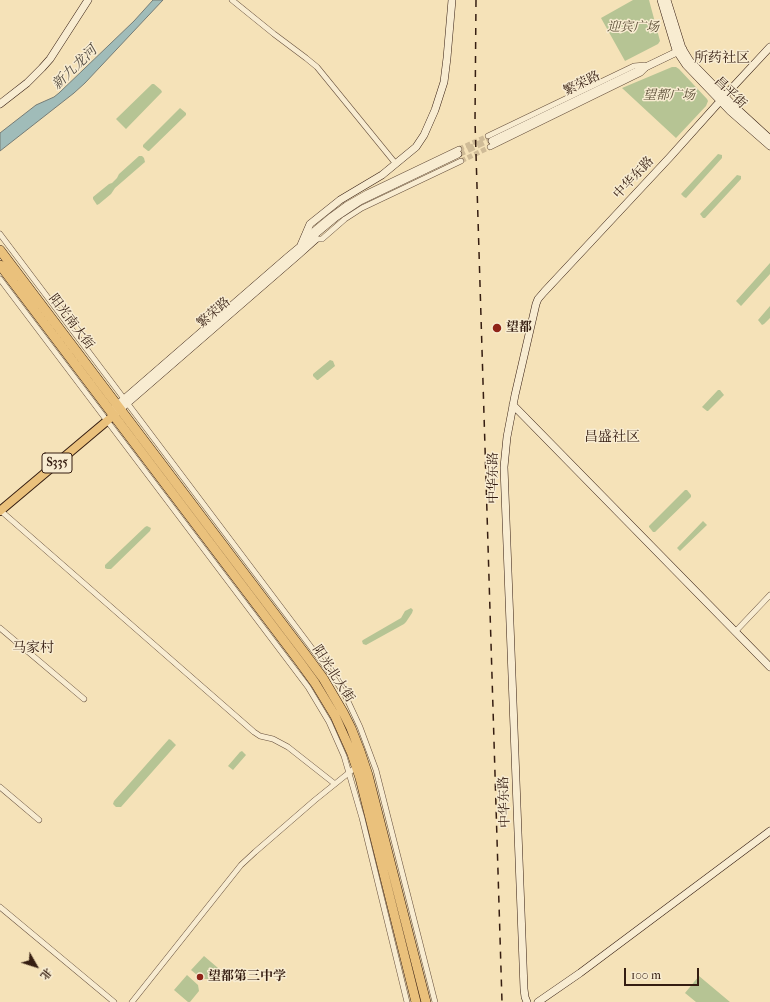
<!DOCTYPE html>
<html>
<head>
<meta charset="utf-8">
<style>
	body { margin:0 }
	#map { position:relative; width:770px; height:1002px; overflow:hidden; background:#f5e2b8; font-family:"IM FELL French Canon","Noto Serif SC",serif }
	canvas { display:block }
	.north { position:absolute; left:16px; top:946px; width:40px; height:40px; -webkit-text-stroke:3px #f8ecd1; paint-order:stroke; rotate:129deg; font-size:11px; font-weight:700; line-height:16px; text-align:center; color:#351d11 }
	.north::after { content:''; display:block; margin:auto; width:14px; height:18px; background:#351d11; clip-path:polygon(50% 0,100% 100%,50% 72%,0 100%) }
	.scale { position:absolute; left:624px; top:968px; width:75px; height:18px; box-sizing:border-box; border:2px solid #351d11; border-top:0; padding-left:5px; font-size:12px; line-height:14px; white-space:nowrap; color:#351d11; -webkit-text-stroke:3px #f8ecd1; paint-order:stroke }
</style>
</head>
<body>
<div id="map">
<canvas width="770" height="1002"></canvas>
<div class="north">北</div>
<div class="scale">100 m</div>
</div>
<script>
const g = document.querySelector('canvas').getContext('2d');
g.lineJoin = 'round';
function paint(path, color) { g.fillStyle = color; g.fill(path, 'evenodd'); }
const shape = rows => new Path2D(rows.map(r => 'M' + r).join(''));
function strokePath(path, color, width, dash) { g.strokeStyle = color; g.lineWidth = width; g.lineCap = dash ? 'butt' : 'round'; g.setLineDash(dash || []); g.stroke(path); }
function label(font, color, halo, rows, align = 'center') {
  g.font = font + ' "IM FELL French Canon","Noto Serif SC",serif'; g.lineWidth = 3; g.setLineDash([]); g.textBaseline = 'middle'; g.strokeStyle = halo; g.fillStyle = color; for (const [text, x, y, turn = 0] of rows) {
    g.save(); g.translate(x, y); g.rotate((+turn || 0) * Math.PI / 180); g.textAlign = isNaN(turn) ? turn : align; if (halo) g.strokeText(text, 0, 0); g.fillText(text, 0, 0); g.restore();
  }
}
paint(shape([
	[633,0,649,0,660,41,658,44,625,61,601,18],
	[672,67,676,67,679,69,707,99,708,101,706,106,676,138,622,88],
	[152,84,154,84,161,90,162,92,126,129,116,119],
	[180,108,186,113,186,115,149,151,148,151,143,147,143,145],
	[718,154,722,155,722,158,686,198,684,197,681,194],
	[139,156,142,156,144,158,145,162,115,188,111,194,99,204,97,205,93,199,93,197,109,184,112,183,117,178,119,174],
	[737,175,741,176,741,179,705,218,703,218,700,214],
	[770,263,770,274,742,305,741,306,736,301],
	[770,306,770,318,764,324,762,325,758,320],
	[330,360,333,361,335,366,318,380,317,380,313,376,313,374],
	[718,390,720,390,724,395,708,411,707,411,702,407],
	[685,490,687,490,691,495,691,497,655,532,653,532,649,527,649,526],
	[703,521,707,525,680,551,677,548],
	[147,526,151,528,150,531,111,569,107,569,105,568,105,565,145,527],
	[411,608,413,610,412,613,406,622,404,624,366,645,363,644,362,641,363,640,401,618,405,611],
	[169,739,171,740,176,745,121,807,116,807,113,804,114,801],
	[242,751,246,755,233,770,228,766,240,752],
	[204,956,218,968,209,979,202,979,191,970],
	[187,975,198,985,199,991,190,1002,188,1002,174,990],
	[699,976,730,1002,696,1002,685,993]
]), '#b6c494');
const water = shape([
	[153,0,163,0,85,83,74,93,0,151,0,133,36,105,54,97,59,93,134,21,153,0]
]);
paint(water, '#a0bcb9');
strokePath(water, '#757c76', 1);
strokePath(shape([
	[459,149,488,136],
	[461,161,490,147]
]), '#cfbb97', 5, [5, 2.5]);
strokePath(shape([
	[458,154,492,138]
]), '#cfbb97', 7, [7, 3.5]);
const street = shape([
	[232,0,274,34,306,58,317,67,396,164],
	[488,136,634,66,645,65],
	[490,147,641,73,646,68],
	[0,234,308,643,336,681,346,697,360,727,376,770,435,1002],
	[307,238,313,231,331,216,346,205,367,193,459,149],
	[316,239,322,239,345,219,362,208,461,161],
	[0,279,308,687,329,722,344,756,362,818,407,1002],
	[1,511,254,732,260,736,273,739,288,747,335,784],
	[0,628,84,699],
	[735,632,770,595],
	[0,787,39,820],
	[0,907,114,1002],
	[132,1002,241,865,255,852,315,800,356,767]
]);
const secondary = shape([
	[661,0,676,50,686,65,730,111,770,146],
	[667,0,682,48,690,61,734,106,770,139],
	[0,104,27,83,42,68,50,59,88,0],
	[492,141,683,49],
	[301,245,310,224,340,200,382,175,416,147,424,135,435,110,444,82,447,58,452,0],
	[513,405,770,667],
	[115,407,289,256,336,217,360,201,458,154],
	[117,412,298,255,316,239],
	[527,1002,525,997,524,989,504,467,507,437,515,395,536,304,538,299,544,292,670,157,731,89,770,47],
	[538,1002,580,973,770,831]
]);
const primary = shape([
	[0,511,114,415]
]);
const highway = shape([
	[0,250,306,655,323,678,343,712,351,728,360,751,368,775,426,1002],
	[0,265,299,661,315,683,335,716,352,754,360,778,416,1002]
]);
strokePath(street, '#654e3b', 6);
strokePath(secondary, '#351d11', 8);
strokePath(primary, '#351d11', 10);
strokePath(highway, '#351d11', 10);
strokePath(street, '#f8ecd1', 5);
strokePath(secondary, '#f8ecd1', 7);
strokePath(primary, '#eac17c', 8);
strokePath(highway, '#eac17c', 9);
strokePath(shape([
	[476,0,475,121,502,1002]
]), '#351d11', 1.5, [7, 7]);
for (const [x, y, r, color] of [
	[497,328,5,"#8f2418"],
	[200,977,4,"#8f2418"]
]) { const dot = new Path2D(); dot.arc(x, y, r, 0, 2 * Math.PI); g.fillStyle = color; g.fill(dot); strokePath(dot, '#f8ecd1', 1.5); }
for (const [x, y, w] of [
	[57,463,30]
]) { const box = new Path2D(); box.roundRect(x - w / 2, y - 10, w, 20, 3); g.fillStyle = '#f8ecd1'; g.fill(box); strokePath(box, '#351d11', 1); }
label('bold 12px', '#351d11', null, [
	["S335",57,463]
]);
label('italic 13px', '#5c4f38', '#f8ecd1', [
	["迎宾广场",633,28],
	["望都广场",669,96]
]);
label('13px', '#351d11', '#f8ecd1', [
	["繁荣路",582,84,-26],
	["昌平街",730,93,44],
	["中华东路",634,178,-47],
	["繁荣路",214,313,-41],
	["阳光南大街",71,322,53],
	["中华东路",494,478,-90],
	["阳光北大街",333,674,57],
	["中华东路",505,802,-92]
]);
label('bold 13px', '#351d11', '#f8ecd1', [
	["望都",506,328],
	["望都第三中学",208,977]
], 'left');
label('14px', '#351d11', '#f8ecd1', [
	["所药社区",722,59],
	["昌盛社区",612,438],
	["马家村",33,649]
]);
label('italic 14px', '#554d43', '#f8ecd1', [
	["新九龙河",75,68,-44]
]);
</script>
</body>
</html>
